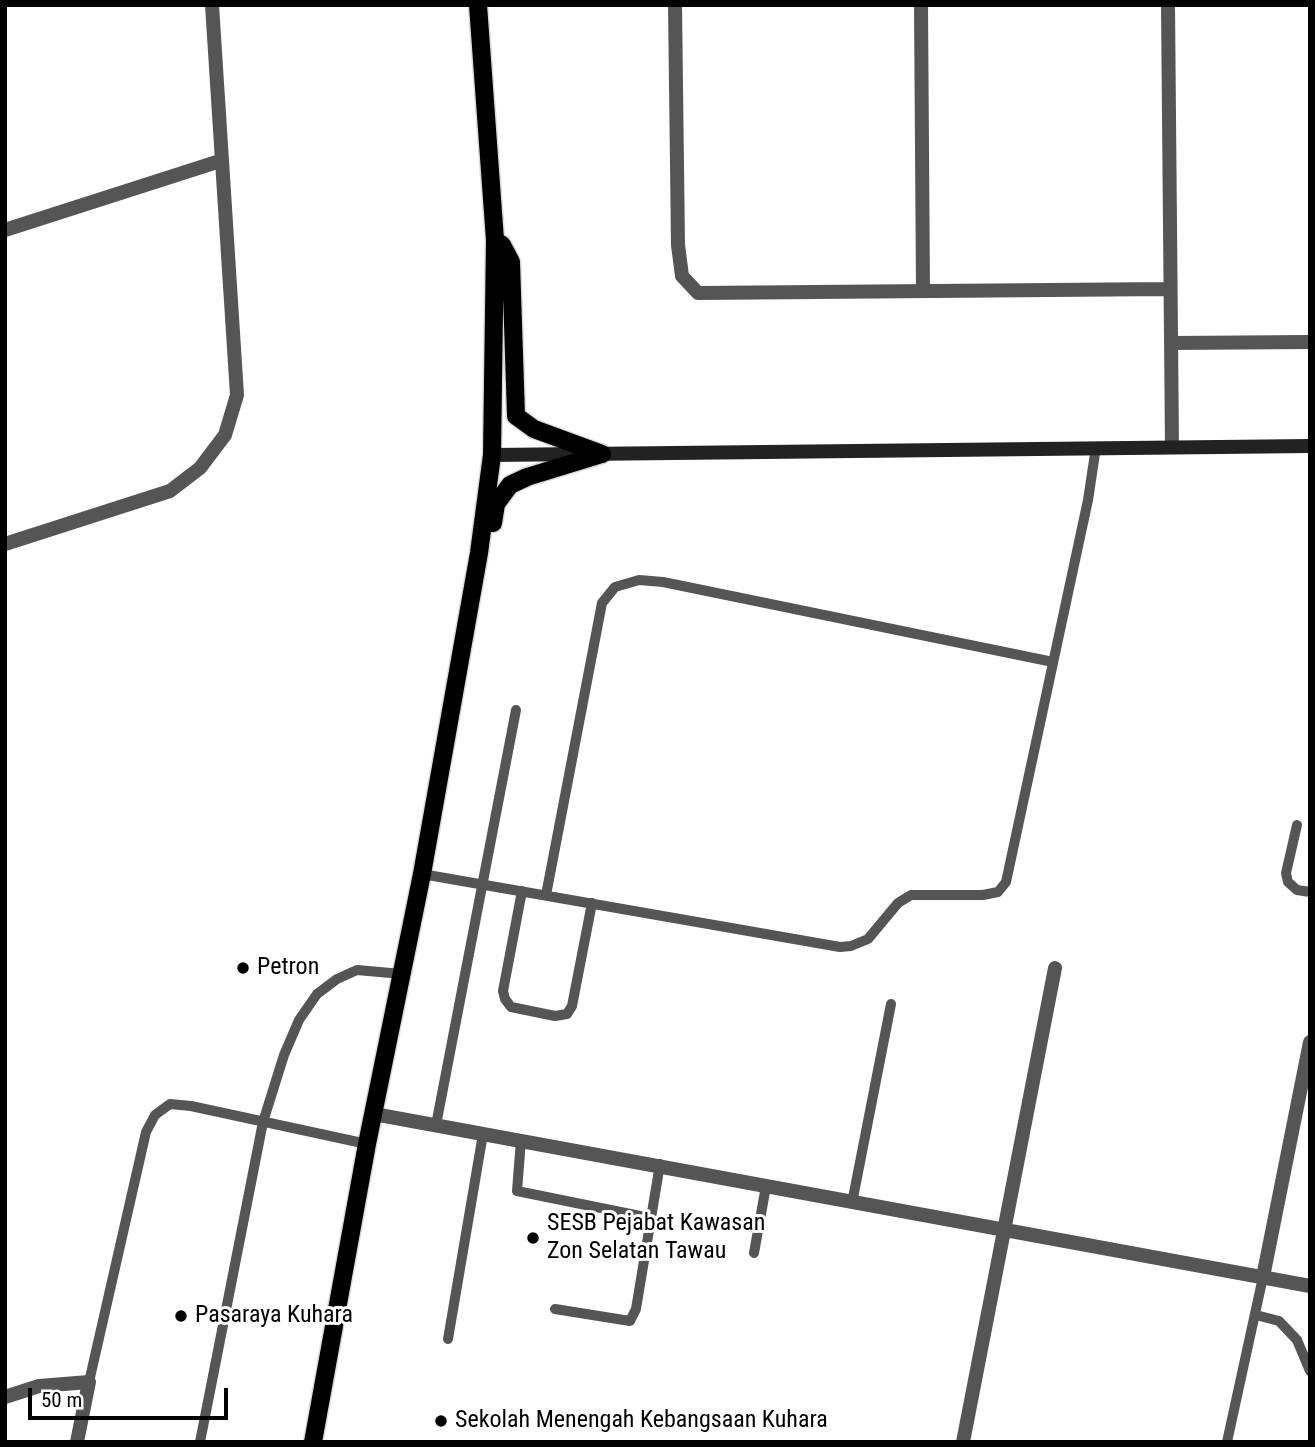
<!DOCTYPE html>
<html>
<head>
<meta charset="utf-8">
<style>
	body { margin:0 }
	#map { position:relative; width:1315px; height:1447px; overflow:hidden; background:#fff; font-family:"Roboto Condensed",sans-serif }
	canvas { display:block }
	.frame { position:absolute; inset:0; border:7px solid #000; pointer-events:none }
	.scale { position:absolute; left:28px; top:1388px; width:200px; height:32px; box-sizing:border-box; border:4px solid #000; border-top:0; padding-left:9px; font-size:21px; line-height:24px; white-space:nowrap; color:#000; -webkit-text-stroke:5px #fff; paint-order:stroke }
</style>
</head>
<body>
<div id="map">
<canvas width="1315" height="1447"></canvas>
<div class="frame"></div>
<div class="scale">50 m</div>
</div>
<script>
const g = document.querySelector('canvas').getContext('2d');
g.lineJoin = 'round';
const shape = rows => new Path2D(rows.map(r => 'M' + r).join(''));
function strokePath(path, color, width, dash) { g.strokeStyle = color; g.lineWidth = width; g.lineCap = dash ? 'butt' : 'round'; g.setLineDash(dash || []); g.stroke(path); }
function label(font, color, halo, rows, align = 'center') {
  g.font = font + ' "Roboto Condensed",sans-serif'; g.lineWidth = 6; g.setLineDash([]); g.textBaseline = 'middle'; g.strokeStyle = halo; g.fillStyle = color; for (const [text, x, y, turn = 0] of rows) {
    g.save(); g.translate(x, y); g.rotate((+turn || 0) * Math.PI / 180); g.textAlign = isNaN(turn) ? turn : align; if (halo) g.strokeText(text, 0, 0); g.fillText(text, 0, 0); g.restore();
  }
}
const primary = shape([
	[495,240,502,245,511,262,516,416,534,429,602,454],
	[493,523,496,504,510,485,527,477,602,454],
	[313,1442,367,1144,422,874,479,553,492,455,495,240,478,5]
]);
strokePath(primary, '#dbdbdb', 21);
strokePath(shape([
	[1297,825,1286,873,1288,882,1297,890,1310,892],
	[422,874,840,947,851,946,868,939,898,903,911,895,983,895,998,892,1006,882,1088,500,1096,447],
	[522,891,503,991,505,999,511,1007,555,1016,567,1014,572,1006,592,903],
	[546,895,602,603,615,587,639,580,663,582,1053,662],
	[436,1125,516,710],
	[521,1140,517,1191,650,1218],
	[852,1203,891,1004],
	[754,1253,766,1186],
	[555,1309,630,1321,636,1309,660,1164],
	[1256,1315,1279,1321,1297,1340,1310,1371],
	[448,1339,483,1134],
	[89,1382,146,1132,155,1115,170,1104,191,1106,367,1144],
	[200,1442,263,1122,284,1055,299,1020,317,994,337,979,357,970,402,974],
	[1227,1442,1263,1277]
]), '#555', 10);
strokePath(shape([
	[675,5,678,245,682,276,698,293,1169,289],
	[921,5,923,291],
	[1168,5,1172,447],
	[5,230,220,161],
	[1171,343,1310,342],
	[5,544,170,491,200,468,225,435,237,395,212,5],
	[374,1114,1310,1286],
	[1263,1277,1310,1042],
	[5,1397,39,1386,89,1382,77,1442],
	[963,1442,1055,968]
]), '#555', 14);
strokePath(shape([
	[492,455,1310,446]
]), '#222', 14);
strokePath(primary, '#000', 18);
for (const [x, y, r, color] of [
	[243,968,7,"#000"],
	[533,1238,7,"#000"],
	[181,1316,7,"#000"],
	[441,1421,7,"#000"]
]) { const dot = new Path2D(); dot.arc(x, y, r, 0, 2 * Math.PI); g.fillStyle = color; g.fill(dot); strokePath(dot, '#fff', 2.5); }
label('24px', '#000', '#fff', [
	["Petron",257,968],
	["SESB Pejabat Kawasan",547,1224],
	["Zon Selatan Tawau",547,1252],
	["Pasaraya Kuhara",195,1316],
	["Sekolah Menengah Kebangsaan Kuhara",455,1421]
], 'left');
</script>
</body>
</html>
